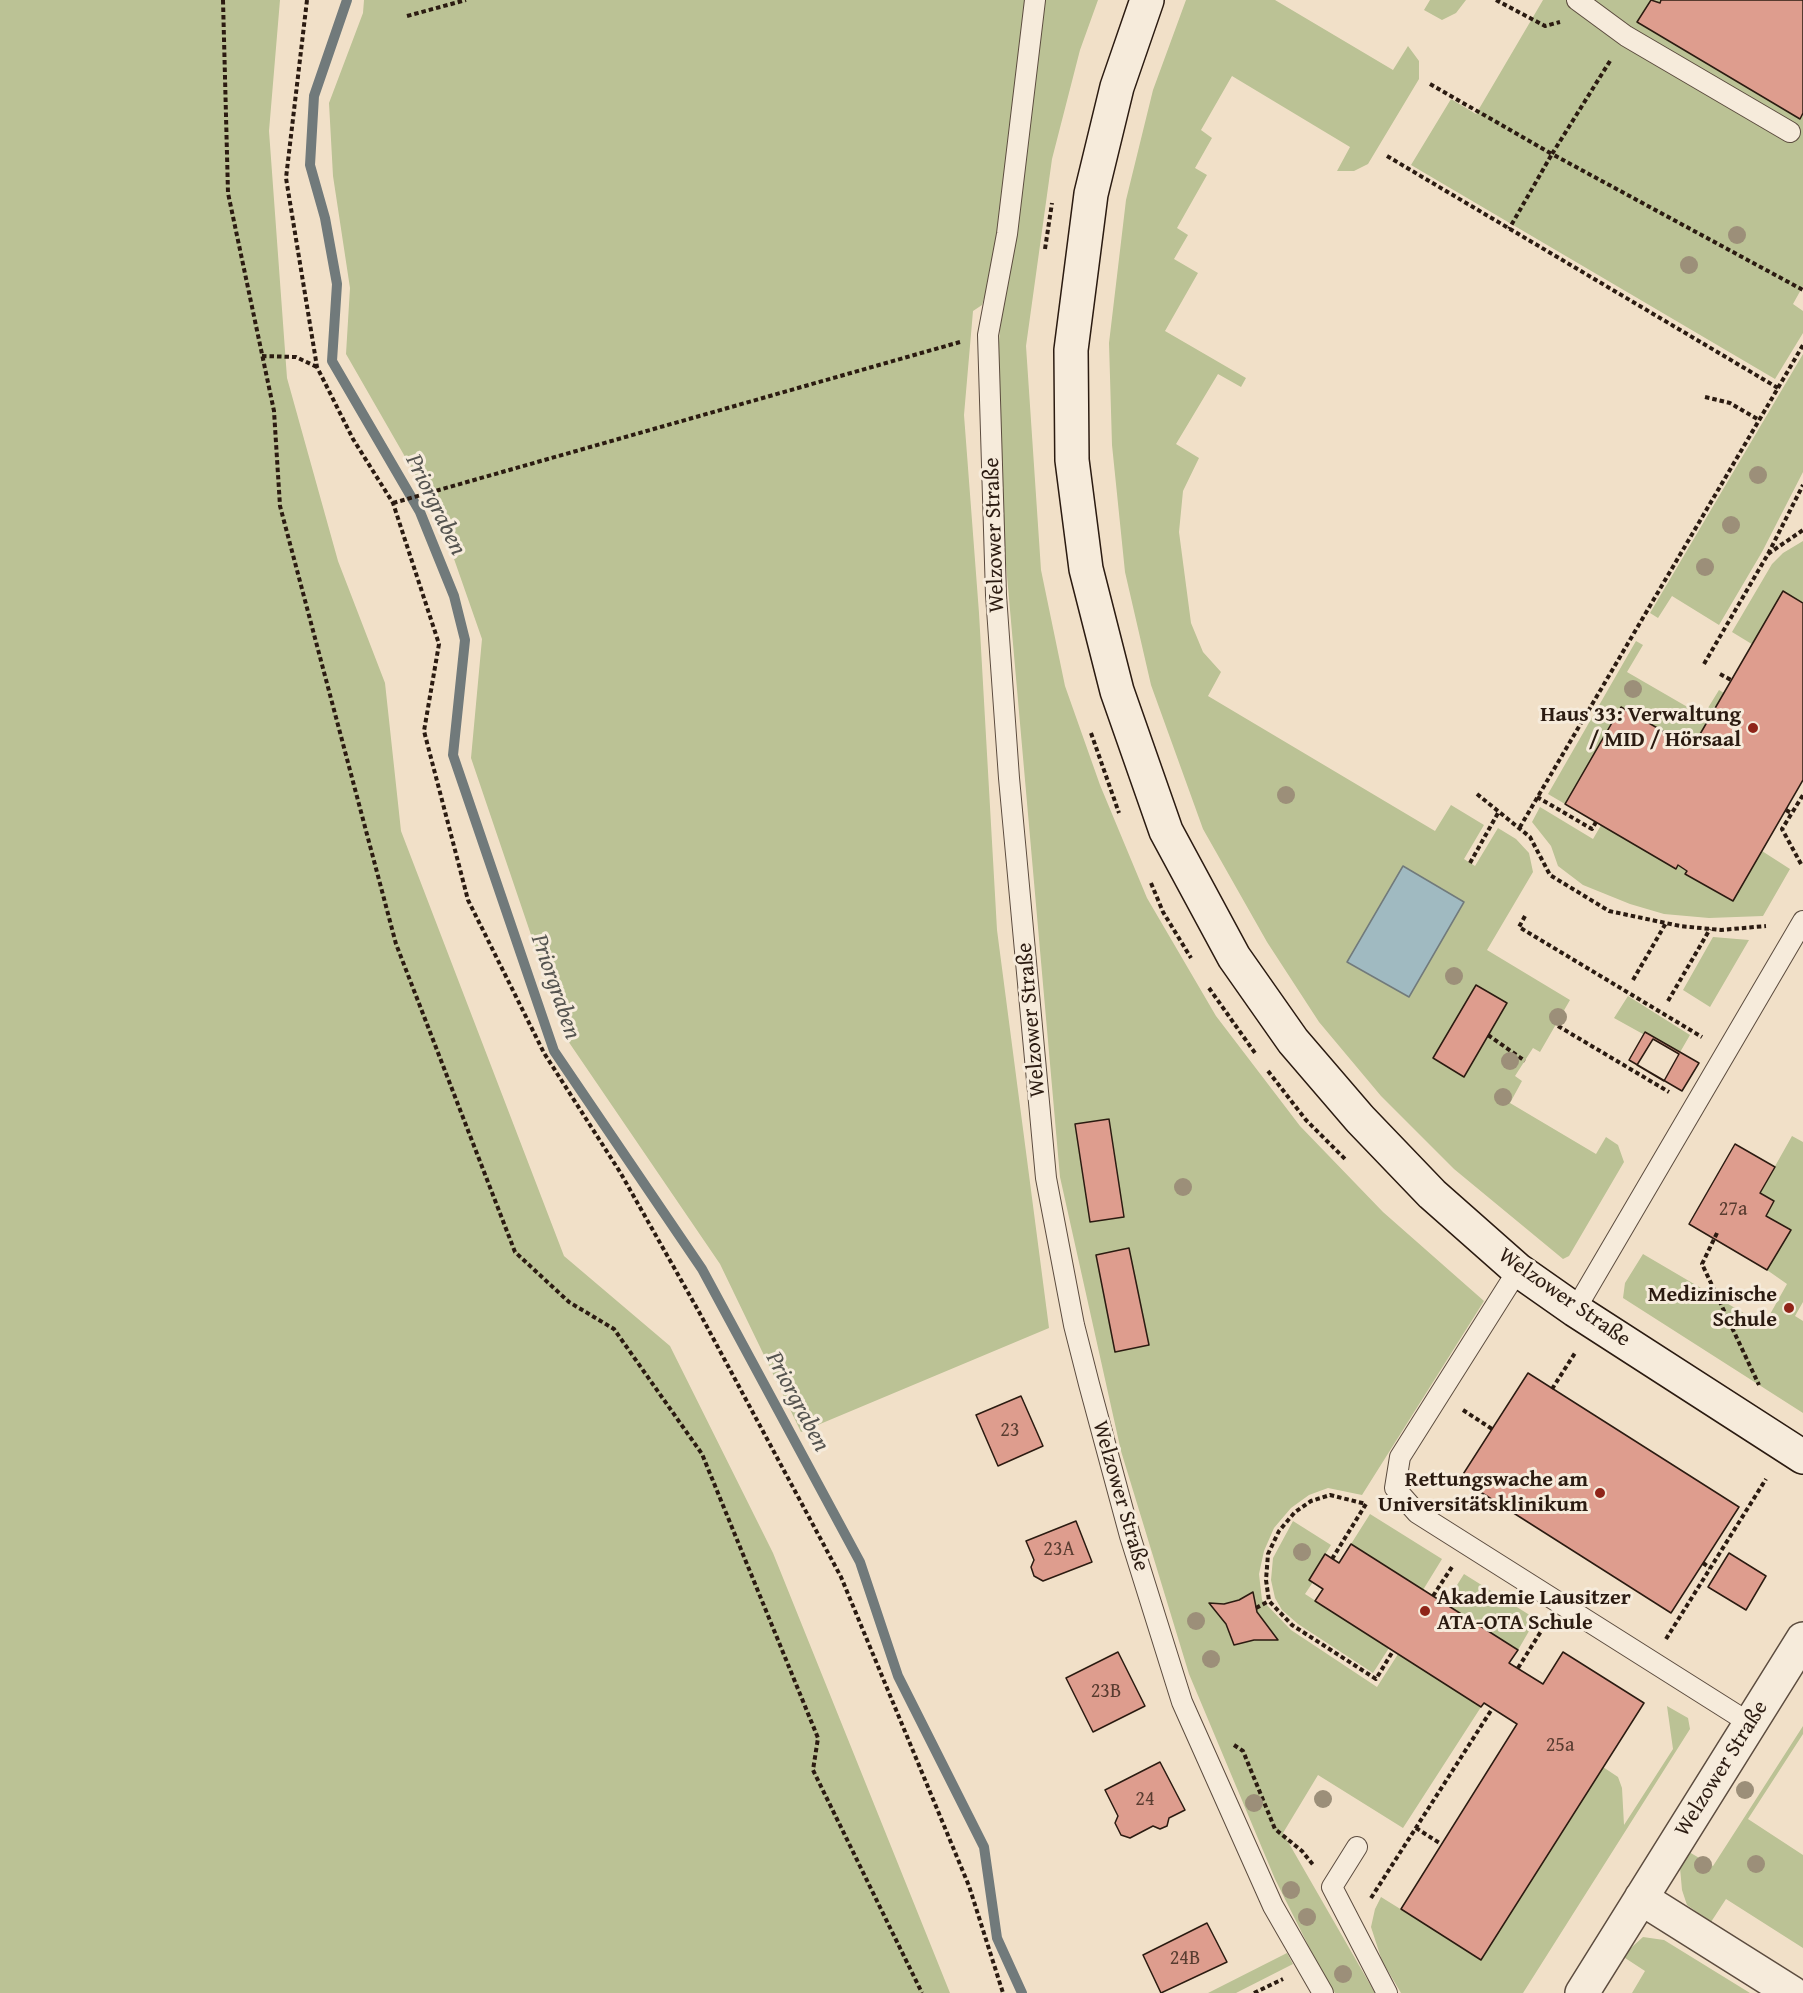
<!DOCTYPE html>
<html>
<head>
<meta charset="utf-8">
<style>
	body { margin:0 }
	canvas { display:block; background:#f1e0c8 }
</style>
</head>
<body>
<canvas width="1803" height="1993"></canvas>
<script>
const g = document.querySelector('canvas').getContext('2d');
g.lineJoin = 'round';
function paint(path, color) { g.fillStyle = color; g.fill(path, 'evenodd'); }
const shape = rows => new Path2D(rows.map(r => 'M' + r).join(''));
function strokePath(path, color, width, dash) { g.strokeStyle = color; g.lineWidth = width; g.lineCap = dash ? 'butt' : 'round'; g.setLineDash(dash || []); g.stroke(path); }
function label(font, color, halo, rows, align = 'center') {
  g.font = font + ' "Gentium Book Plus",serif'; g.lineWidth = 6; g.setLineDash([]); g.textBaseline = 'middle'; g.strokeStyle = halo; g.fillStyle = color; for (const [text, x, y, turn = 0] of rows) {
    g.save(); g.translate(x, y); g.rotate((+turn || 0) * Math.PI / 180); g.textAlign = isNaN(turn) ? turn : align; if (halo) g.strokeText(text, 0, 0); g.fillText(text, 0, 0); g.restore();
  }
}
paint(shape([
	[0,0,280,0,269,131,287,378,338,561,385,683,401,831,564,1256,670,1346,773,1553,950,1993,0,1993],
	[364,0,1098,0,1080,50,1052,159,1026,346,1041,570,1065,686,1100,785,1147,898,1216,1016,1300,1126,1383,1212,1484,1301,1362,1495,1328,1488,1309,1495,1291,1508,1274,1528,1264,1551,1259,1574,1262,1600,1291,1630,1377,1687,1398,1654,1481,1707,1403,1828,1318,1775,1283,1833,1375,1993,1335,1993,1319,1967,1275,1879,1189,1674,1121,1451,1060,1177,993,417,1008,230,1000,245,982,305,973,311,964,415,979,613,997,930,1049,1328,801,1432,720,1264,566,1038,471,758,482,639,439,516,346,354,350,288,333,176,329,103,363,13],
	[1186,0,1275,0,1393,70,1408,46,1419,61,1419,79,1368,164,1354,171,1337,171,1350,147,1232,76,1201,130,1212,138,1195,168,1207,175,1177,228,1188,235,1174,259,1198,273,1165,331,1246,378,1241,387,1218,374,1176,444,1199,458,1183,491,1179,532,1191,623,1203,652,1221,672,1208,696,1435,831,1451,805,1484,825,1464,859,1475,866,1498,828,1516,839,1529,853,1533,872,1487,950,1570,1000,1540,1052,1533,1048,1515,1076,1522,1081,1510,1103,1596,1154,1606,1137,1618,1145,1624,1162,1569,1256,1563,1259,1454,1169,1381,1096,1319,1022,1267,942,1203,829,1151,685,1125,572,1112,445,1109,343,1126,200,1153,90],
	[1430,0,1466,0,1456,13,1442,20,1424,10],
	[1543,0,1803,0,1803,286,1793,304,1803,311,1803,333,1775,379,1411,165,1451,99,1476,114],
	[1803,354,1803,472,1762,552,1719,625,1672,596,1658,618,1650,613],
	[1803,541,1803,603,1755,646,1732,632,1772,564,1783,553],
	[1636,641,1643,645,1627,672,1703,716,1719,690,1734,699,1699,759,1621,707,1565,804,1548,794],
	[1540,807,1593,839,1607,815,1687,871,1685,874,1732,901,1762,851,1790,869,1763,916,1709,918,1664,914,1630,904,1583,885,1558,866,1551,846,1532,822],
	[1713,937,1749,940,1710,1007,1683,990],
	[1628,996,1690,1035,1679,1054,1614,1018],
	[1792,1136,1803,1142,1803,1302,1795,1316,1803,1321,1803,1413,1623,1298,1625,1283,1643,1254,1764,1325,1787,1284,1767,1270,1790,1230,1766,1216,1774,1201,1760,1193],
	[1370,1514,1442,1559,1423,1590,1351,1544],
	[1293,1521,1331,1545,1310,1579,1313,1582,1305,1594,1389,1648,1373,1673,1298,1624,1282,1610,1275,1598,1271,1580,1273,1558],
	[1464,1574,1536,1619,1518,1650,1445,1604],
	[1667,1706,1688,1718,1690,1729,1523,1993,1401,1993,1382,1961,1371,1927,1375,1909,1381,1897,1481,1959,1603,1767,1618,1777,1622,1788,1624,1825,1673,1749],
	[1803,1726,1803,1734,1748,1819,1803,1855,1803,1948,1726,1899,1711,1922,1687,1905,1682,1890,1680,1868,1689,1852,1713,1866],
	[1643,1937,1664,1940,1750,1993,1632,1993,1645,1971,1622,1956],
	[1287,1953,1293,1964,1236,1993,1208,1993]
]), '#bbc295');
const water = shape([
	[1403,866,1464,902,1409,997,1347,962,1403,866]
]);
paint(water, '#a0bac1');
strokePath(water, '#717a7b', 1.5);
strokePath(shape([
	[347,0,314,96,310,165,325,218,337,284,332,361,420,512,454,596,465,640,453,755,554,1051,702,1269,860,1562,898,1676,984,1847,997,1938,1022,1993]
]), '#717a7b', 10);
const building = shape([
	[1651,0,1660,3,1661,0,1803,0,1803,113,1800,119,1637,22,1651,0],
	[1783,591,1803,603,1803,780,1733,901,1685,874,1687,871,1678,865,1676,869,1565,804,1621,707,1692,748,1783,591],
	[1476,985,1507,1003,1464,1077,1433,1058,1476,985],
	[1645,1032,1699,1063,1682,1091,1629,1060,1645,1032],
	[1653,1039,1679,1054,1664,1081,1637,1065,1653,1039],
	[1109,1119,1124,1217,1090,1222,1075,1124,1109,1119],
	[1735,1144,1775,1167,1760,1193,1774,1201,1766,1216,1791,1230,1767,1270,1689,1224,1735,1144],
	[1129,1248,1149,1345,1115,1352,1096,1255,1129,1248],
	[1528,1373,1739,1507,1671,1613,1460,1479,1528,1373],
	[1021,1396,1043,1446,998,1466,976,1415,1021,1396],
	[1076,1521,1092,1562,1043,1581,1034,1576,1031,1567,1034,1560,1026,1541,1076,1521],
	[1351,1544,1518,1650,1509,1663,1543,1684,1563,1652,1644,1703,1481,1960,1401,1909,1517,1724,1484,1703,1481,1707,1315,1601,1323,1589,1309,1580,1325,1554,1339,1563,1351,1544],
	[1729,1553,1766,1576,1746,1610,1708,1587,1729,1553],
	[1253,1592,1257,1612,1278,1640,1254,1640,1234,1645,1226,1624,1209,1603,1224,1604,1239,1600,1253,1592],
	[1118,1652,1145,1706,1093,1732,1066,1678,1118,1652],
	[1160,1762,1185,1810,1169,1818,1167,1826,1160,1829,1153,1826,1130,1838,1121,1835,1115,1823,1118,1816,1105,1790,1160,1762],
	[1207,1923,1227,1962,1161,1993,1143,1955,1207,1923]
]);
paint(building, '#de9d8e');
strokePath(building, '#2b1b11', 1.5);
const lane = shape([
	[1035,0,1007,234,988,335,996,595,1009,778,1046,1178,1074,1325,1089,1384,1130,1536,1182,1702,1273,1906,1323,1993],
	[1577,0,1626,36,1790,132],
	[1518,1270,1400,1457,1395,1488,1417,1513,1751,1724],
	[1575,1310,1803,921],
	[1357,1847,1332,1887,1387,1993]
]);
const street = shape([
	[1641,1898,1792,1993],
	[1582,1993,1803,1639]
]);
const secondary = shape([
	[1147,0,1117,87,1091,194,1071,350,1072,460,1086,569,1117,691,1166,831,1234,957,1293,1041,1360,1119,1432,1194,1518,1270,1575,1310,1803,1457]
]);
strokePath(lane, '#5c4c3f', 22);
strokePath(street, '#5c4c3f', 36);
strokePath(secondary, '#2b1b11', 36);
strokePath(shape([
	[223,0,228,193,274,411,280,506,396,944,515,1252,569,1302,614,1329,702,1454,818,1738,813,1770,922,1993],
	[307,0,286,178,317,367,353,439,393,503,439,644,424,731,468,900,544,1053,620,1172,698,1310,841,1577,969,1886,1003,1993],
	[1496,0,1545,26,1560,22],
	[407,16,466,0],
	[1610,61,1552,154,1803,290],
	[1430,84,1552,154,1509,229],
	[1387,156,1778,388,1520,827],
	[1045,249,1052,203],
	[262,356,296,357,317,367],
	[1778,388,1803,345],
	[1705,397,1730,403,1759,420],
	[393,503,960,342],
	[1768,554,1803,530],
	[1704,664,1768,554,1803,485],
	[1720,674,1731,680],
	[1091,733,1119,813],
	[1477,794,1530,837,1550,875,1609,911,1680,926,1721,930,1766,926],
	[1537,797,1592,829,1596,822],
	[1786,810,1791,813],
	[1470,863,1498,813],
	[1801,864,1782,829,1803,795],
	[1151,883,1163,912,1191,958],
	[1525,916,1519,927,1702,1037],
	[1633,980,1666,923],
	[1209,988,1255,1053],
	[1668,1001,1710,929],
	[1558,1026,1669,1092],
	[1488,1035,1525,1061],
	[1268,1071,1306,1120,1346,1160],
	[1717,1233,1702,1264,1759,1385],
	[1552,1389,1575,1353],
	[1463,1410,1492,1429],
	[1332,1559,1366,1504,1330,1495,1311,1501,1295,1512,1279,1531,1268,1554,1266,1580,1269,1601,1292,1625,1376,1679,1393,1651],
	[1703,1563,1710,1568],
	[1433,1596,1452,1567],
	[1256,1608,1269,1601],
	[1666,1639,1766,1479],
	[1518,1668,1545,1625],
	[1234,1745,1243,1751,1275,1829,1302,1851,1314,1866],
	[1416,1828,1441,1844],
	[1371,1898,1492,1709],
	[1254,1993,1283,1979]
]), '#2b1b11', 4, [4.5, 3]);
strokePath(lane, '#f6ebdb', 20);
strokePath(street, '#f6ebdb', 33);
strokePath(secondary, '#f6ebdb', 33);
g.fillStyle = '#9c8f79';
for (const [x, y] of [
	[1737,235],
	[1689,265],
	[1758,475],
	[1731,525],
	[1705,567],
	[1633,689],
	[1286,795],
	[1454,976],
	[1558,1017],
	[1510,1061],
	[1503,1097],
	[1183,1187],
	[1302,1552],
	[1196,1621],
	[1211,1659],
	[1745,1790],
	[1323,1799],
	[1254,1803],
	[1756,1864],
	[1703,1865],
	[1291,1890],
	[1307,1917],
	[1343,1974]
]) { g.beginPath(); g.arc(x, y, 9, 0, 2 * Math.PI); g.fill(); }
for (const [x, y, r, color] of [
	[1753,728,6,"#8f2418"],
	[1789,1308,6,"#8f2418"],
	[1600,1493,6,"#8f2418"],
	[1425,1611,6,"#8f2418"]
]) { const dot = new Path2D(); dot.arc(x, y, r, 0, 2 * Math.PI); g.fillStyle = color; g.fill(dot); strokePath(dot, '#f6ebdb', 2); }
label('20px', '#583c30', null, [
	["27a",1733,1210],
	["23",1010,1431],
	["23A",1059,1550],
	["23B",1106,1692],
	["25a",1560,1746],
	["24",1145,1800],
	["24B",1185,1959]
]);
label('22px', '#2b1b11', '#f6ebdb', [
	["Welzower Straße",995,535,-92],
	["Welzower Straße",1032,1020,-95],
	["Welzower Straße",1564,1298,35],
	["Welzower Straße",1120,1496,74],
	["Welzower Straße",1722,1769,-58]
]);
label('bold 22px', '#2b1b11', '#f6ebdb', [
	["Haus 33: Verwaltung",1741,715],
	["/ MID / Hörsaal",1741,740],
	["Medizinische",1777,1295],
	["Schule",1777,1320],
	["Rettungswache am",1588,1480],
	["Universitätsklinikum",1588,1505],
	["Akademie Lausitzer",1437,1598,"left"],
	["ATA-OTA Schule",1437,1623,"left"]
], 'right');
label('italic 24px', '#54534f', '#f6ebdb', [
	["Priorgraben",435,505,64],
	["Priorgraben",555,987,71],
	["Priorgraben",797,1402,62]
]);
</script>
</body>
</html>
